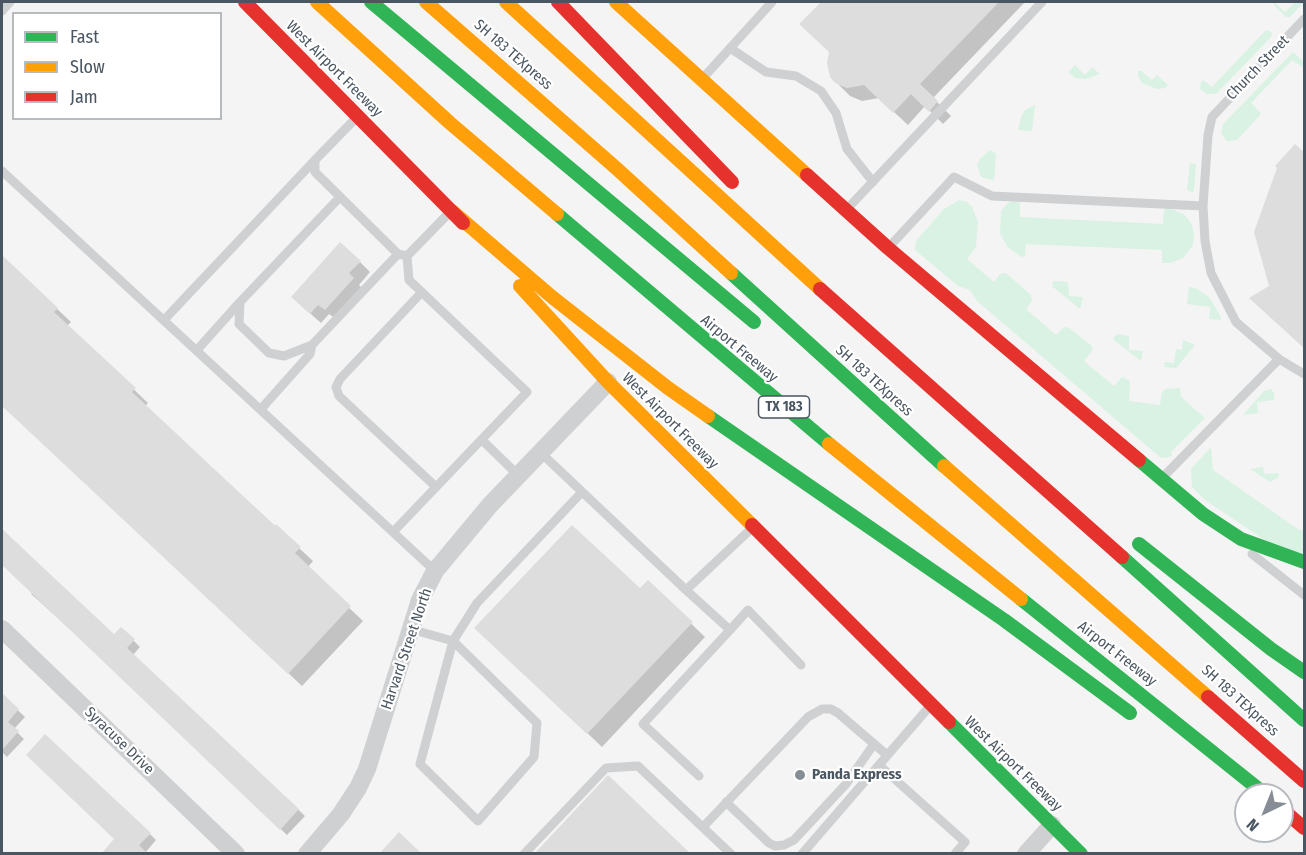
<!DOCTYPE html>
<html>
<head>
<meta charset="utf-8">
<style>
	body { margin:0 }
	#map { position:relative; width:1306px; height:855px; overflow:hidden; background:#f4f4f4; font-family:"Fira Sans Condensed",sans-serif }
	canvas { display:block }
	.frame { position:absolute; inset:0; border:3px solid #4a5661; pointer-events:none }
	.legend { position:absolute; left:12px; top:12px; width:210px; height:108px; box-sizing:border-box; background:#fff; border:2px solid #b7bbc0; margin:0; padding:8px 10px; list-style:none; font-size:18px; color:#4a5661 }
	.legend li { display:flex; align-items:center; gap:12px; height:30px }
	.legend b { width:30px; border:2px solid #b7bbc0 }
	.north { position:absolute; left:1234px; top:783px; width:60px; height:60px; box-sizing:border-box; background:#fff; border:2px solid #b7bbc0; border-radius:50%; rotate:223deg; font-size:16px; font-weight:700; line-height:24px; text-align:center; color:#4a5661 }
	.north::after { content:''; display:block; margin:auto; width:21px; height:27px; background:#868d94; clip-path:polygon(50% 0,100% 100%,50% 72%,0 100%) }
</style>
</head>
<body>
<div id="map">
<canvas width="1306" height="855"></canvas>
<div class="frame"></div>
<ul class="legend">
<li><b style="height:8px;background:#30b455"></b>Fast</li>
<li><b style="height:8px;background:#ff9f0a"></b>Slow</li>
<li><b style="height:8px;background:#e5322d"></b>Jam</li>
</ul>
<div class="north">N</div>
</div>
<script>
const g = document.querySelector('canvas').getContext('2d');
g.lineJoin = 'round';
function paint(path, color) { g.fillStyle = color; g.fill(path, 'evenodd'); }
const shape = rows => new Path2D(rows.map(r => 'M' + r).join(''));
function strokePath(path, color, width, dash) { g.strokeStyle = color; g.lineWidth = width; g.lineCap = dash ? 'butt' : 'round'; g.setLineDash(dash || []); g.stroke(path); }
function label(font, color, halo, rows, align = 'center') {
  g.font = font + ' "Fira Sans Condensed",sans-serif'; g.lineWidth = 4.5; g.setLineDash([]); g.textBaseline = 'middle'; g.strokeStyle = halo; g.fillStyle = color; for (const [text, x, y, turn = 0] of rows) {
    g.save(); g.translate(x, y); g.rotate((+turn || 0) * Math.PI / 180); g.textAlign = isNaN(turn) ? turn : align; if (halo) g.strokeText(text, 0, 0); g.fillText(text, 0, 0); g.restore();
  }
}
paint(shape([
	[1274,2,1285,12,1295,2,1304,2,1290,17,1286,17,1274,5],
	[1268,30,1272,33,1271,37,1216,94,1207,94,1200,89,1201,83,1203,80,1212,87,1265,31],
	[1293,52,1304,62,1304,68,1292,60,1251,103,1260,112,1260,115,1237,140,1227,141,1221,133,1223,124],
	[1075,65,1085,75,1092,67,1100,74,1086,79,1075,78,1068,72],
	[1138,71,1141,71,1152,80,1157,75,1168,85,1165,88,1157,89,1142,83,1138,76],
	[1035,105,1032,131,1018,130,1021,117,1025,110],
	[990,150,996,154,994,180,981,177,977,165,980,159],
	[1190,163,1196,164,1194,191,1192,192,1187,190],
	[959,200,967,202,972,207,978,222,976,247,967,259,994,282,1000,274,1006,273,1031,295,1032,301,1026,309,1056,335,1064,327,1069,328,1092,346,1092,351,1084,361,1114,386,1122,377,1130,381,1129,401,1160,405,1162,392,1165,389,1180,388,1181,397,1205,418,1171,452,1172,455,1170,457,1161,458,977,301,970,290,958,286,915,250,916,241,944,209],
	[1015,200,1020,203,1020,217,1163,224,1164,210,1167,207,1185,215,1192,225,1194,235,1193,245,1183,258,1171,263,1162,263,1162,250,1026,244,1025,256,1021,257,1008,247,1000,234,1001,211,1008,203],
	[1054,281,1068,282,1069,296,1083,297,1080,309,1053,287,1052,283],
	[1189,287,1195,288,1209,297,1221,317,1221,320,1209,319,1210,307,1187,304],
	[1117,334,1129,336,1129,350,1143,351,1141,361,1115,341,1113,338],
	[1183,340,1195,345,1176,368,1164,367,1165,362,1174,363,1176,349,1182,350],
	[1271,389,1274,393,1274,400,1257,402,1258,413,1243,415,1264,391],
	[1211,447,1213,470,1298,529,1304,531,1304,556,1272,545,1205,500,1192,487,1191,469],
	[1263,467,1264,474,1278,473,1279,477,1270,482,1250,469]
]), '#d9f2e3');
paint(shape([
	[823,2,1025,2,933,98,951,116,943,124,925,106,908,125,879,98,862,101,850,96,836,82,831,53,801,24],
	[2,257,71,322,67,326,148,403,145,406,313,561,307,568,363,621,302,686,2,405],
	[360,262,370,272,359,285,363,289,336,319,329,314,321,323,303,307],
	[2,529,114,636,121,629,134,641,140,647,133,655,305,816,287,835,123,678,38,600,31,594,32,593,2,564],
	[648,582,705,637,602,747,490,641,640,591],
	[2,695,25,717,14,729,24,739,7,757,2,752],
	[150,834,156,840,145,853,109,854]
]), '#0003');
paint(shape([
	[821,2,999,2,920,84,938,101,929,112,911,94,893,113,864,85,847,88,835,83,830,77,827,63,829,52,799,24],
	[1295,144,1305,153,1305,349,1249,298,1269,286,1254,232,1277,168,1275,166],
	[340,242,361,261,349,273,354,278,325,310,318,305,310,314,291,297],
	[2,255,58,308,54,312,136,388,132,392,275,526,276,524,301,547,295,553,351,606,288,674,2,406],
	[572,525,640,588,648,580,693,622,587,734,474,628],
	[2,529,114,634,121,627,135,639,127,648,299,809,280,830,2,565],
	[2,693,19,709,8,722,19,731,2,750],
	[45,734,151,833,139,845,148,854,101,854,114,839,26,755],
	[608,775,691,854,534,854],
	[399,832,422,854,379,854]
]), '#ddddde');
strokePath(shape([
	[2,11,10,2],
	[1304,19,1212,117,1208,135,1203,206,1205,241,1211,273,1236,322,1279,359,1304,374],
	[730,48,766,72,796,76,821,91,836,113,847,149,873,182],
	[703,78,772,2],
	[357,117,315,160,315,172,398,254,407,256,448,214],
	[2,171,435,571],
	[340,197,240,302,239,324,269,353,284,356,312,345,398,254],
	[847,209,1042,2],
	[889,247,954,177,992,196,1203,206],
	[422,292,340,379,336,387,339,396,436,487],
	[164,320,315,160],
	[197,350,240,302],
	[261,409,310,354,312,345],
	[482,440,518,475],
	[540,452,686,590,752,528],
	[1162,478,1279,359],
	[394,531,527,392,409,280,407,256],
	[1252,554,1304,595],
	[686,590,730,630,748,610,801,665],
	[410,629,453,641,477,603,582,492],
	[453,641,537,723,534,757,478,821,420,764,453,641],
	[879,765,965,842,955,854],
	[699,776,643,724,730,630],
	[726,802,769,843,775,846,784,845,794,840,846,784,874,744],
	[703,827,808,717,822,709,831,709,838,713,887,755],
	[524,854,606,768,638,766,731,854],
	[802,854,930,706]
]), '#ced0d2', 9);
strokePath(shape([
	[2,629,236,854],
	[307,854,341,814,358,788,367,769,420,600,435,571,490,505,608,382],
	[1026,854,1052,825]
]), '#ced0d2', 18);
strokePath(shape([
	[371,2,754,322],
	[557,214,829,444],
	[731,273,944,466],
	[708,416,1004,620,1130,713],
	[1139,460,1203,514,1241,539,1304,562],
	[1139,544,1271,649,1304,672],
	[1122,557,1304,720],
	[1021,599,1266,795],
	[949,722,1081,854]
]), '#30b455', 14);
strokePath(shape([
	[317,2,450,123,557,214],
	[426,2,616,168,731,273],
	[506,2,820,289],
	[616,2,807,175],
	[452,211,552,297,668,388,708,416],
	[520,286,608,382,752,525],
	[829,444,1021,599],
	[944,466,1208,697]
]), '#ff9f0a', 14);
strokePath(shape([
	[245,2,463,223],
	[558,2,732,182],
	[807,175,888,248,1139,460],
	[820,289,1122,557],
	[752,525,949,722],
	[1208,697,1304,781],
	[1282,809,1304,828]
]), '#e5322d', 14);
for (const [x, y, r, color] of [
	[800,775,6,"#868d94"]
]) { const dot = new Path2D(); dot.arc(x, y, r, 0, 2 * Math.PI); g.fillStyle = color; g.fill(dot); strokePath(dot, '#fff', 2); }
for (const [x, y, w] of [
	[784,407,51]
]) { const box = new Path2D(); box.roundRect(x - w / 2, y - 11, w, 22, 4.5); g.fillStyle = '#fff'; g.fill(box); strokePath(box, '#4a5661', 1.5); }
label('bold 14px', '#4a5661', null, [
	["TX 183",784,407]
]);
label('15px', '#4a5661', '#fff', [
	["SH 183 TEXpress",513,55,41],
	["Church Street",1258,68,-46],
	["West Airport Freeway",334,69,45],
	["Airport Freeway",739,349,40],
	["SH 183 TEXpress",874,381,42],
	["West Airport Freeway",670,421,45],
	["Harvard Street North",407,649,-71],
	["Airport Freeway",1117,654,38],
	["SH 183 TEXpress",1240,701,42],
	["Syracuse Drive",119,741,44],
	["West Airport Freeway",1013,764,44]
]);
label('bold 15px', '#4a5661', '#fff', [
	["Panda Express",812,775]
], 'left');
</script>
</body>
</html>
